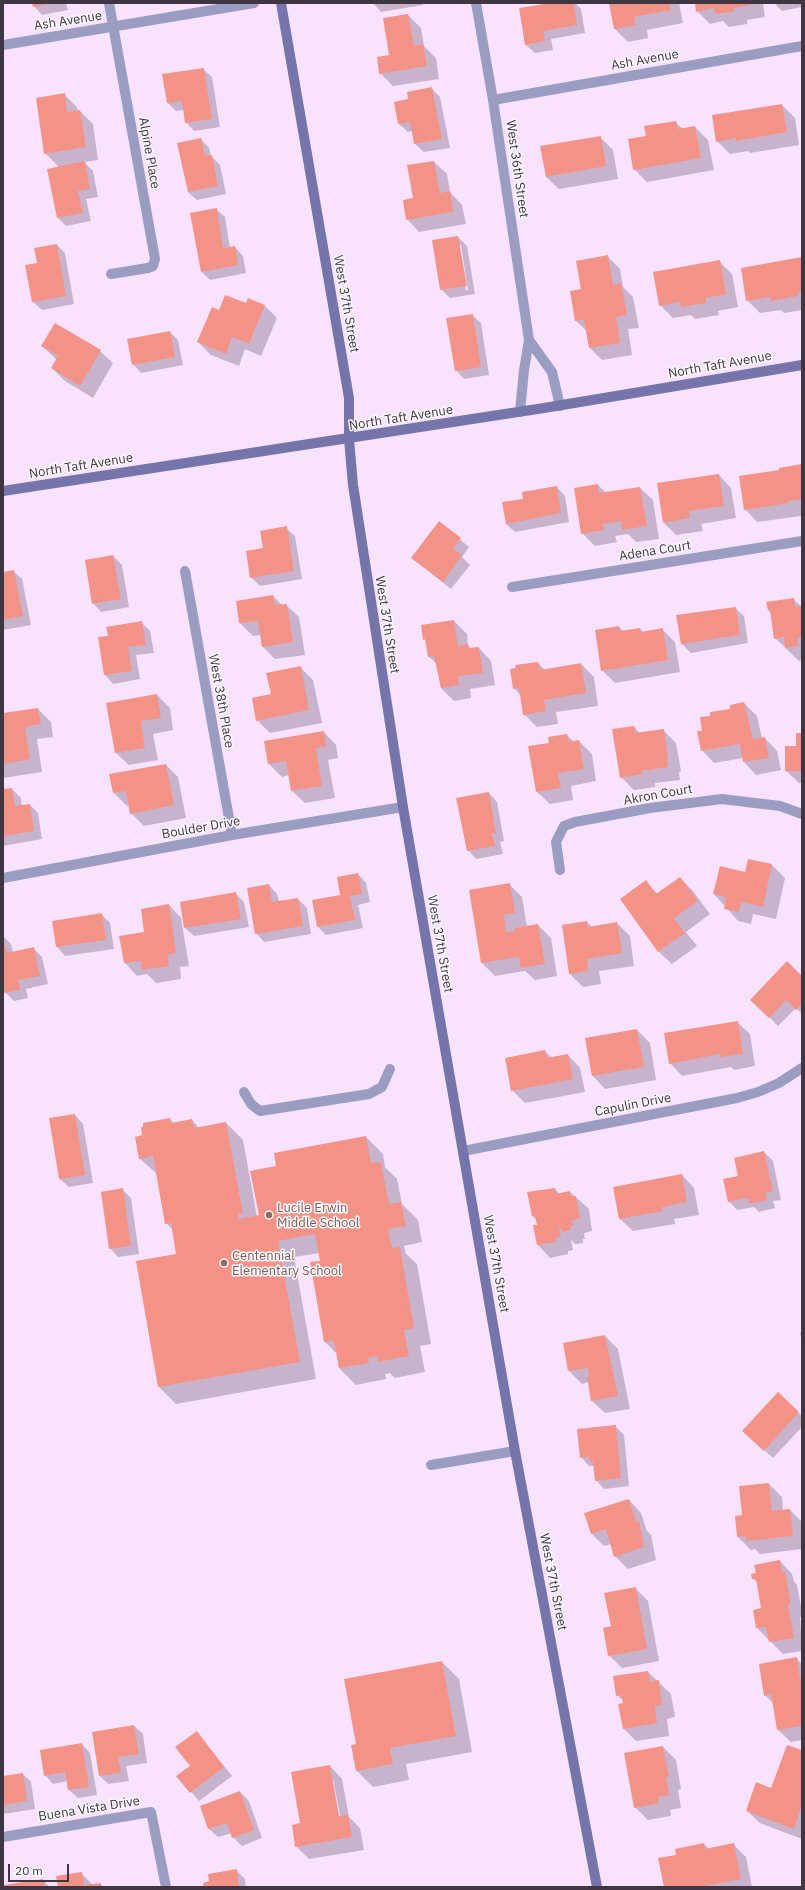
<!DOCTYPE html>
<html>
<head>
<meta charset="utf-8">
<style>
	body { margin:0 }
	#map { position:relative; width:805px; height:1890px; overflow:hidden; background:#f9e2ff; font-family:"IBM Plex Sans",sans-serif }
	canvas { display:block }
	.frame { position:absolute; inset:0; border:4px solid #3f3641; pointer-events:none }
	.scale { position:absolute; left:8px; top:1864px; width:61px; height:18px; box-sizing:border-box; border:2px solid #3f3641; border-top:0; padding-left:5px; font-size:12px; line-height:14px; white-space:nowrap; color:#3f3641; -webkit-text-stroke:3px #fbf7fc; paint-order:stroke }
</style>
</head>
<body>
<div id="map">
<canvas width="805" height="1890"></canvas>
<div class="frame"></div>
<div class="scale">20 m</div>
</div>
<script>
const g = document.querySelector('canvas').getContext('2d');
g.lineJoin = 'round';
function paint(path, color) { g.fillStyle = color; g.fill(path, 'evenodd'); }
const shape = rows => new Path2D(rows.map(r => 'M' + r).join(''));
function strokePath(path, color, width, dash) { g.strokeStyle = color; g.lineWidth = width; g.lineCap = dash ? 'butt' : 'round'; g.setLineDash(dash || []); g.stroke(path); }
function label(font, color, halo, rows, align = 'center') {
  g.font = font + ' "IBM Plex Sans",sans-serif'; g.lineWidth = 3; g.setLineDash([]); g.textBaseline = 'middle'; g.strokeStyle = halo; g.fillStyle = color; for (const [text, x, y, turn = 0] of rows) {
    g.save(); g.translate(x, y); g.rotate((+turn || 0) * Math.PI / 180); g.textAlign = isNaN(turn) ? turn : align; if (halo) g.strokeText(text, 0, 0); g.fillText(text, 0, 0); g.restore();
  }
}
paint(shape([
	[33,3,66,3,68,10,42,15,34,6],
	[373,3,423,3,423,5,381,12],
	[557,3,575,3,581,9,585,33,551,39,553,50,535,53,526,45],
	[610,3,679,3,683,23,647,30,648,38,628,42,615,29],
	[696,3,763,3,765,17,747,20,747,24,729,27,723,21,710,24,697,11],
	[774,3,802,3,802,7,782,11],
	[408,15,421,28,424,46,436,58,439,79,393,86,380,73],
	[203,69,212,77,220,127,194,131,186,122,184,110,176,111,168,103],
	[431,88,440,97,450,148,424,152,415,144,413,131,408,132,399,124,409,100],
	[64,94,77,107,78,112,80,111,93,124,98,160,84,162,93,171,98,197,86,199,91,221,66,226,58,218,59,167,45,153],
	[782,105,795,118,799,145,750,153,748,151,730,154,717,141],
	[675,122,683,129,695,127,708,140,714,170,647,182,634,169,647,137],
	[600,137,613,150,618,179,559,189,546,177],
	[201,139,209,148,211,156,220,165,226,194,197,200,188,192],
	[434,162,447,174,450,192,462,205,466,224,419,232,407,219,414,199],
	[216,209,225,217,230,248,235,247,243,256,246,273,210,280,201,271],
	[458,237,467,246,475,294,450,298,441,289],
	[459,245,461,245,468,290,466,291],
	[57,245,65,253,74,304,42,310,33,302,38,264],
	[607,256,620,269,623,287,633,297,639,328,628,329,632,355,602,360,590,348,587,331,576,321,582,290],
	[802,258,802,310,784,313,781,310,760,313,747,300],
	[720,262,732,274,738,307,718,311,719,315,695,319,691,315,673,318,660,305],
	[247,305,264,305,277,318,261,356,245,349,239,366,211,355,198,342,220,311],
	[472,315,481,323,489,375,464,379,456,370],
	[170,332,178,340,183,365,141,373,133,364],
	[42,346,100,351,113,363,93,398,65,381,52,368,57,360],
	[802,465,801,516,757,522,745,509,780,471],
	[719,475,731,488,736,518,701,524,703,531,676,535,663,522],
	[598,485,606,493,640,488,653,500,659,539,636,542,628,534,615,536,617,542,595,546,582,533],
	[557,487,565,496,569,522,515,532,506,524,524,499],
	[439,522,469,547,462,557,470,565,451,589,412,558],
	[286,528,295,536,302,579,260,586,251,577,264,549],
	[113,556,122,565,129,607,101,612,93,603],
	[13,571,22,579,31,625,3,630,3,573],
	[273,596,282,605,286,605,299,617,305,655,275,659,263,647,261,635,253,636,240,623,237,602],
	[793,599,802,607,802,660,799,661,775,638,771,613,768,610],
	[735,608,744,616,748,643,691,653,682,644,678,616],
	[454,621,467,634,468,646,471,649,479,648,491,661,495,685,470,689,471,698,454,701,441,688,437,664,429,657,427,642,424,639],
	[141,622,150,631,154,653,136,655,140,679,113,684,105,675,99,638,109,636],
	[619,627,624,632,640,629,643,632,662,629,675,642,680,672,615,683,602,670],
	[538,663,545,670,581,664,594,677,598,706,556,712,558,724,537,727,524,714,521,696,514,688],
	[300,667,313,680,322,723,270,733,257,720,272,695],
	[157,695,170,708,173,730,153,734,158,760,129,765,116,753],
	[744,703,757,716,762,738,765,738,777,751,781,770,756,775,744,762,743,758,714,763,702,750,703,731,711,716],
	[38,709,51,722,53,737,37,739,42,772,3,778,3,714],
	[634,727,641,734,663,730,676,743,681,771,679,772,680,780,655,783,655,787,634,790,621,777],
	[324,732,336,745,338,758,328,760,335,798,305,803,292,791,289,775,282,777,269,764,265,742],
	[802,734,802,783,799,783,786,771],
	[567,735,574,742,579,741,592,754,596,781,571,786,573,800,550,804,537,792,550,744],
	[166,765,178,777,186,818,144,826,131,813,129,805,127,806,114,793],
	[12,789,21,798,22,806,30,805,38,813,42,839,3,846,3,790],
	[489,793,497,802,504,841,500,842,503,854,476,859,468,850],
	[749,860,772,865,785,878,776,919,753,914,751,924,738,921,714,894,746,873],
	[358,874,366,883,370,902,358,905,363,928,326,935,318,927],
	[680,878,693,891,710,914,686,932,697,946,672,964,659,952,621,899,646,882,658,894],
	[509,884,522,897,527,927,538,925,551,938,557,976,535,980,525,971,495,976,482,963,470,891],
	[269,885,277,894,279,902,298,899,307,908,311,934,264,942,256,933],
	[236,894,244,902,249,927,194,936,185,928],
	[169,905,181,918,189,966,180,967,181,979,156,983,147,974,137,976,125,963,121,937,146,933],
	[102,915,110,923,114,949,65,956,57,947,53,922],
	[587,922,592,927,617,923,630,936,634,966,599,971,601,984,583,987,570,974],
	[3,936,11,944,13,952,33,948,42,957,48,984,26,989,28,998,14,1001,5,992,3,983],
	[802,977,802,1014,796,1008,778,1026,760,1008],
	[737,1022,750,1034,755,1066,734,1070,731,1067,682,1076,670,1063],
	[637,1030,650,1043,656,1080,605,1089,593,1076],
	[545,1051,552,1058,568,1055,580,1068,585,1092,525,1103,512,1090],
	[75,1115,83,1124,93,1183,69,1187,60,1179],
	[170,1119,174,1123,192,1120,199,1128,226,1123,243,1140,257,1217,260,1216,277,1167,366,1137,383,1154,385,1167,397,1179,402,1204,418,1220,422,1242,404,1246,406,1254,417,1264,431,1344,420,1346,425,1372,395,1378,390,1373,385,1374,386,1379,356,1385,339,1368,337,1354,325,1342,311,1263,321,1261,319,1253,294,1257,316,1379,176,1404,159,1387,137,1261,177,1254,173,1230,166,1223,158,1175,139,1158,143,1136],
	[764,1152,773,1161,781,1200,773,1201,775,1208,759,1212,754,1207,737,1210,729,1201,739,1176],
	[682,1175,694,1188,699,1215,674,1219,675,1224,633,1231,620,1219],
	[122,1189,131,1198,139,1254,118,1257,110,1248],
	[555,1189,560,1194,570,1192,589,1209,592,1231,584,1233,585,1239,583,1239,583,1243,575,1244,571,1240,573,1250,568,1251,568,1254,550,1258,538,1245,538,1226,537,1220,532,1216],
	[802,1332,802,1341,800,1333],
	[605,1336,618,1349,630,1409,605,1413,592,1401,589,1382,582,1384,569,1371],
	[778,1393,802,1416,802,1427,773,1458,752,1439],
	[615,1426,624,1435,629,1486,604,1489,596,1480,594,1466,589,1466,581,1457],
	[769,1484,782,1497,783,1511,790,1510,802,1522,802,1549,760,1554,755,1549,751,1550,738,1537],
	[629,1500,641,1513,647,1531,651,1535,656,1560,628,1569,615,1556,611,1544,604,1546,592,1534],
	[780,1561,792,1574,794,1582,797,1585,802,1612,802,1617,800,1617,802,1651,783,1654,757,1628,754,1611,762,1609,758,1583,753,1579],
	[635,1588,648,1601,659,1661,622,1668,609,1655,612,1627],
	[796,1658,802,1664,802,1740,791,1742,778,1730,774,1704,765,1695],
	[442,1662,459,1679,472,1752,406,1764,409,1780,373,1787,356,1770,357,1745],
	[648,1672,671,1694,675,1717,667,1719,669,1736,636,1741,624,1729,624,1702,617,1695],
	[134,1726,143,1734,147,1763,126,1766,129,1781,108,1784,100,1776],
	[197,1732,232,1776,199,1801,178,1776,191,1766],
	[82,1744,90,1753,97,1795,78,1798,69,1790,68,1781,53,1784,45,1775],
	[663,1747,676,1760,681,1789,678,1790,681,1808,670,1810,671,1816,648,1820,635,1807],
	[802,1751,802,1839,760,1823,747,1811,772,1789],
	[330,1766,342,1779,349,1817,360,1828,364,1850,309,1859,296,1846,301,1824],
	[331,1779,333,1779,341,1821,339,1821],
	[23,1774,31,1782,35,1809,3,1814,3,1777],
	[240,1792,249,1801,262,1838,242,1846,233,1837,232,1833,218,1837,209,1829,201,1806],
	[704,1844,709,1849,733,1844,746,1857,752,1887,665,1887,677,1855],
	[236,1870,245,1879,246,1887,205,1887,210,1882],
	[81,1873,93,1885,100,1884,104,1887,59,1887],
	[43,1880,50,1887,3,1887,3,1886]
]), '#0003');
paint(shape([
	[32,3,48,3,48,4,33,7],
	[551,3,574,3,577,25,543,31,545,41,525,45,519,8],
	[609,3,669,3,671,10,634,17,636,25,614,29],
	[695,3,755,3,755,4,734,8,735,11,715,14,714,8,696,12],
	[408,14,414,46,423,44,427,66,379,74,377,57,389,55,383,18],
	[204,68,212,119,185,123,182,101,167,103,162,74],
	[432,87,442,139,414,144,410,122,398,124,394,102,408,99,407,92],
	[65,93,67,112,80,110,86,147,44,154,36,98],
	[782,104,787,132,736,141,736,138,716,142,712,115],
	[676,121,678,129,695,126,701,158,633,170,628,139,646,136,644,126],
	[601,136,606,166,546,177,540,146],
	[201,138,205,156,212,155,218,186,188,192,177,143],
	[85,161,90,189,78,191,83,213,57,218,47,169],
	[434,161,440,193,450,191,453,212,406,220,403,200,413,198,407,165],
	[217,208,223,248,235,246,238,265,201,272,190,213],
	[458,236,467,286,440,290,432,240],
	[57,244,66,296,32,302,25,265,37,263,34,248],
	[608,255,613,285,621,283,627,315,616,317,620,343,589,348,584,320,575,321,570,291,581,289,576,261],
	[802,257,802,292,798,293,798,296,771,301,770,297,746,301,741,268],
	[720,260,726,294,706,298,706,303,681,307,680,302,659,306,653,272],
	[225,295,246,303,248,298,265,305,249,344,232,337,226,354,197,342,212,307,219,310],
	[473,314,481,367,455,371,446,318],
	[55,323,101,350,80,386,51,368,58,356,41,346],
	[170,331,175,357,132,365,127,339],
	[802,464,802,499,788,501,789,503,744,510,739,476,779,470,779,468],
	[719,474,724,506,689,511,690,518,663,523,657,483],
	[598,484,599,493,640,487,647,526,622,530,621,521,603,524,604,530,581,534,574,488],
	[557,486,561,513,506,524,502,502,523,499,522,492],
	[439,521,461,538,453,549,462,555,443,582,411,558],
	[287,526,294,571,250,578,246,551,263,548,260,531],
	[113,555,121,599,92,604,85,560],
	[14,570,23,616,3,620,3,572],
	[273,595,275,605,287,604,293,642,262,647,258,621,239,623,236,601],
	[794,598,795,607,801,606,802,609,802,637,797,638,798,646,785,648,784,637,774,639,770,610,768,610,766,602],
	[736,607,740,635,681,644,676,615],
	[454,620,458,646,468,644,469,648,479,647,483,673,458,676,459,685,441,688,434,656,428,657,425,639,423,640,421,625],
	[142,621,146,645,128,647,132,671,104,675,98,637,108,636,106,627],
	[619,626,620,631,640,628,641,632,663,628,668,660,601,671,595,630],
	[538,662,540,670,581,663,586,693,544,700,546,711,523,715,519,688,513,689,510,669,516,668,515,665],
	[301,666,309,710,256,721,252,698,271,694,266,673],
	[157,694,161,718,141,721,145,748,115,753,106,703],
	[744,702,753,739,765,737,769,758,743,762,740,744,701,751,697,731,702,731,700,717,710,716,710,712,730,709,730,705],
	[38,708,41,724,25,727,30,759,3,764,3,713],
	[634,726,635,733,664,729,668,759,667,759,668,767,642,771,643,774,620,778,612,729],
	[324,731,326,746,316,748,322,786,291,791,286,761,268,764,264,741],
	[796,733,802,733,802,771,785,771,785,746,796,746],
	[567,734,569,742,579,740,584,769,558,773,561,788,536,792,528,746,549,743,548,737],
	[166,764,174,805,130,814,126,791,113,793,109,774],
	[12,788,15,806,30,804,34,831,3,836,3,789],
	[489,792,496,833,492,833,495,846,467,851,456,798],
	[748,859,772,864,763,907,741,902,739,912,724,909,726,897,713,894,720,866,745,872],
	[358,873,362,894,350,896,355,920,317,927,312,900,340,895,337,877],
	[680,877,698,901,674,918,685,933,658,952,620,899,646,880,656,894],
	[510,883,515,913,504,915,506,932,515,931,515,928,538,924,545,964,521,968,519,957,481,963,469,890],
	[269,884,272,902,298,898,303,926,255,934,247,888],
	[236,892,241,919,184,928,180,902],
	[169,904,176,953,168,955,169,966,142,970,141,961,124,963,119,936,144,932,141,909],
	[102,913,106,940,56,947,52,921],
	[587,921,588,927,617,922,622,953,587,959,588,971,569,974,562,925],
	[3,938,7,953,34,947,40,976,18,980,20,990,4,993],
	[787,961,802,976,802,1004,796,1010,786,1000,769,1018,750,1000],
	[738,1021,743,1054,720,1057,720,1054,669,1064,664,1033],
	[637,1029,644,1067,592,1076,585,1038],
	[545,1050,547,1058,568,1054,573,1079,511,1091,505,1058],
	[75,1114,85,1175,59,1179,49,1118],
	[170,1118,171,1123,192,1119,194,1128,226,1122,243,1214,238,1214,239,1219,259,1215,250,1171,276,1166,274,1153,366,1136,371,1163,381,1162,389,1204,401,1202,406,1226,388,1229,392,1248,400,1247,414,1328,404,1330,409,1356,378,1362,377,1356,368,1358,369,1363,339,1368,334,1341,324,1342,310,1262,320,1261,315,1234,278,1241,300,1362,158,1387,136,1261,176,1254,171,1223,165,1224,153,1156,139,1159,135,1137,142,1135,141,1127,143,1127,143,1123],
	[764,1151,773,1191,765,1193,767,1200,749,1204,748,1198,728,1202,723,1179,738,1176,734,1158],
	[682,1174,687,1202,662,1207,663,1211,619,1219,613,1187],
	[123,1188,131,1246,109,1249,101,1192],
	[555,1188,556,1194,570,1191,571,1196,576,1196,580,1219,572,1220,573,1226,570,1227,571,1230,562,1232,561,1228,559,1228,561,1237,555,1238,556,1242,537,1245,533,1225,537,1225,535,1216,532,1216,527,1192],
	[605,1335,618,1396,591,1401,587,1377,589,1376,588,1368,568,1371,563,1343],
	[778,1392,799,1412,764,1451,742,1431],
	[616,1425,621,1478,595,1481,593,1462,590,1462,589,1457,580,1458,577,1429],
	[769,1483,772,1511,790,1509,793,1536,746,1541,746,1536,737,1537,735,1516,742,1515,739,1486],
	[629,1499,636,1522,639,1521,644,1547,614,1557,606,1529,591,1534,584,1513],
	[780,1560,782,1572,785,1571,791,1604,788,1605,794,1638,769,1642,766,1627,756,1628,753,1610,761,1608,756,1579,752,1579,751,1574,756,1573,754,1565],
	[636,1587,647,1649,608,1656,603,1628,611,1626,604,1593],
	[797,1657,800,1678,802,1678,802,1726,777,1730,771,1694,764,1696,759,1664],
	[442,1661,456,1736,390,1748,393,1764,356,1771,351,1745,356,1744,344,1679],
	[648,1671,650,1682,659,1680,662,1705,655,1706,657,1723,623,1729,618,1704,623,1703,621,1695,616,1696,613,1676],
	[134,1725,139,1754,118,1757,121,1773,99,1776,92,1732],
	[197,1731,224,1767,190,1793,176,1776,190,1766,175,1747],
	[82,1743,89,1787,68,1790,65,1772,44,1776,40,1750],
	[787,1745,802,1750,802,1805,794,1829,746,1811,756,1782,771,1788],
	[663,1746,669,1777,666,1777,669,1795,658,1797,659,1803,634,1808,624,1753],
	[330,1765,339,1816,348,1815,352,1837,295,1847,292,1825,300,1823,291,1772],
	[23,1773,27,1801,3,1805,3,1776],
	[240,1791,254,1830,232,1838,227,1823,208,1829,200,1806],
	[704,1843,705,1849,734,1843,741,1879,700,1887,664,1887,658,1858,676,1855,675,1849],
	[237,1869,239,1887,204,1887,203,1883,209,1881,208,1874],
	[82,1872,84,1885,101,1883,101,1887,58,1887,56,1876],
	[43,1879,45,1887,3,1887,3,1885]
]), '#f39286');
strokePath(shape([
	[244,1092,251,1104,260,1111,369,1094,382,1087,390,1069],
	[431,1465,515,1451]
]), '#9b9cc1', 10);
strokePath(shape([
	[109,3,155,259,153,266,148,268,111,274],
	[476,3,493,100,529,340,524,370,520,412],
	[3,45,254,3],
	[493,100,802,46],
	[529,340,552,372,560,406],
	[185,571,232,835],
	[512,587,802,541],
	[560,870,556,842,564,826,575,822,650,808,722,799,780,806,802,814],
	[3,878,232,835,403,807],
	[463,1151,737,1098,758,1092,779,1083,802,1068],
	[3,1837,151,1812,166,1887]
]), '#9b9cc1', 10);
strokePath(shape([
	[281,3,349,398,349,439,353,485,403,807,515,1451,597,1887],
	[3,491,544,408,802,365]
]), '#7575ab', 10);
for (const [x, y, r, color] of [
	[269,1215,4,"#8d6e63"],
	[224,1263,4,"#8d6e63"]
]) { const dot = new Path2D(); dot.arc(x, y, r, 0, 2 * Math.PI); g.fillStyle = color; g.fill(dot); strokePath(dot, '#fbf7fc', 1.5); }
label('13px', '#3f3641', '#fbf7fc', [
	["Ash Avenue",68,21,-9],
	["Ash Avenue",645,60,-10],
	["Alpine Place",149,153,80],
	["West 36th Street",517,169,82],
	["West 37th Street",346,304,80],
	["North Taft Avenue",720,365,-10],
	["North Taft Avenue",401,418,-9],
	["North Taft Avenue",81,466,-9],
	["Adena Court",655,551,-9],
	["West 37th Street",387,625,81],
	["West 38th Place",221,701,80],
	["Akron Court",658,795,-10],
	["Boulder Drive",201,828,-10],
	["West 37th Street",440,944,80],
	["Capulin Drive",633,1105,-11],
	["West 37th Street",496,1264,80],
	["West 37th Street",553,1582,79],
	["Buena Vista Drive",89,1809,-9]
]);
label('13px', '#785e54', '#fbf7fc', [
	["Lucile Erwin",277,1208],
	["Middle School",277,1223],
	["Centennial",232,1256],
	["Elementary School",232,1271]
], 'left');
</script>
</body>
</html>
